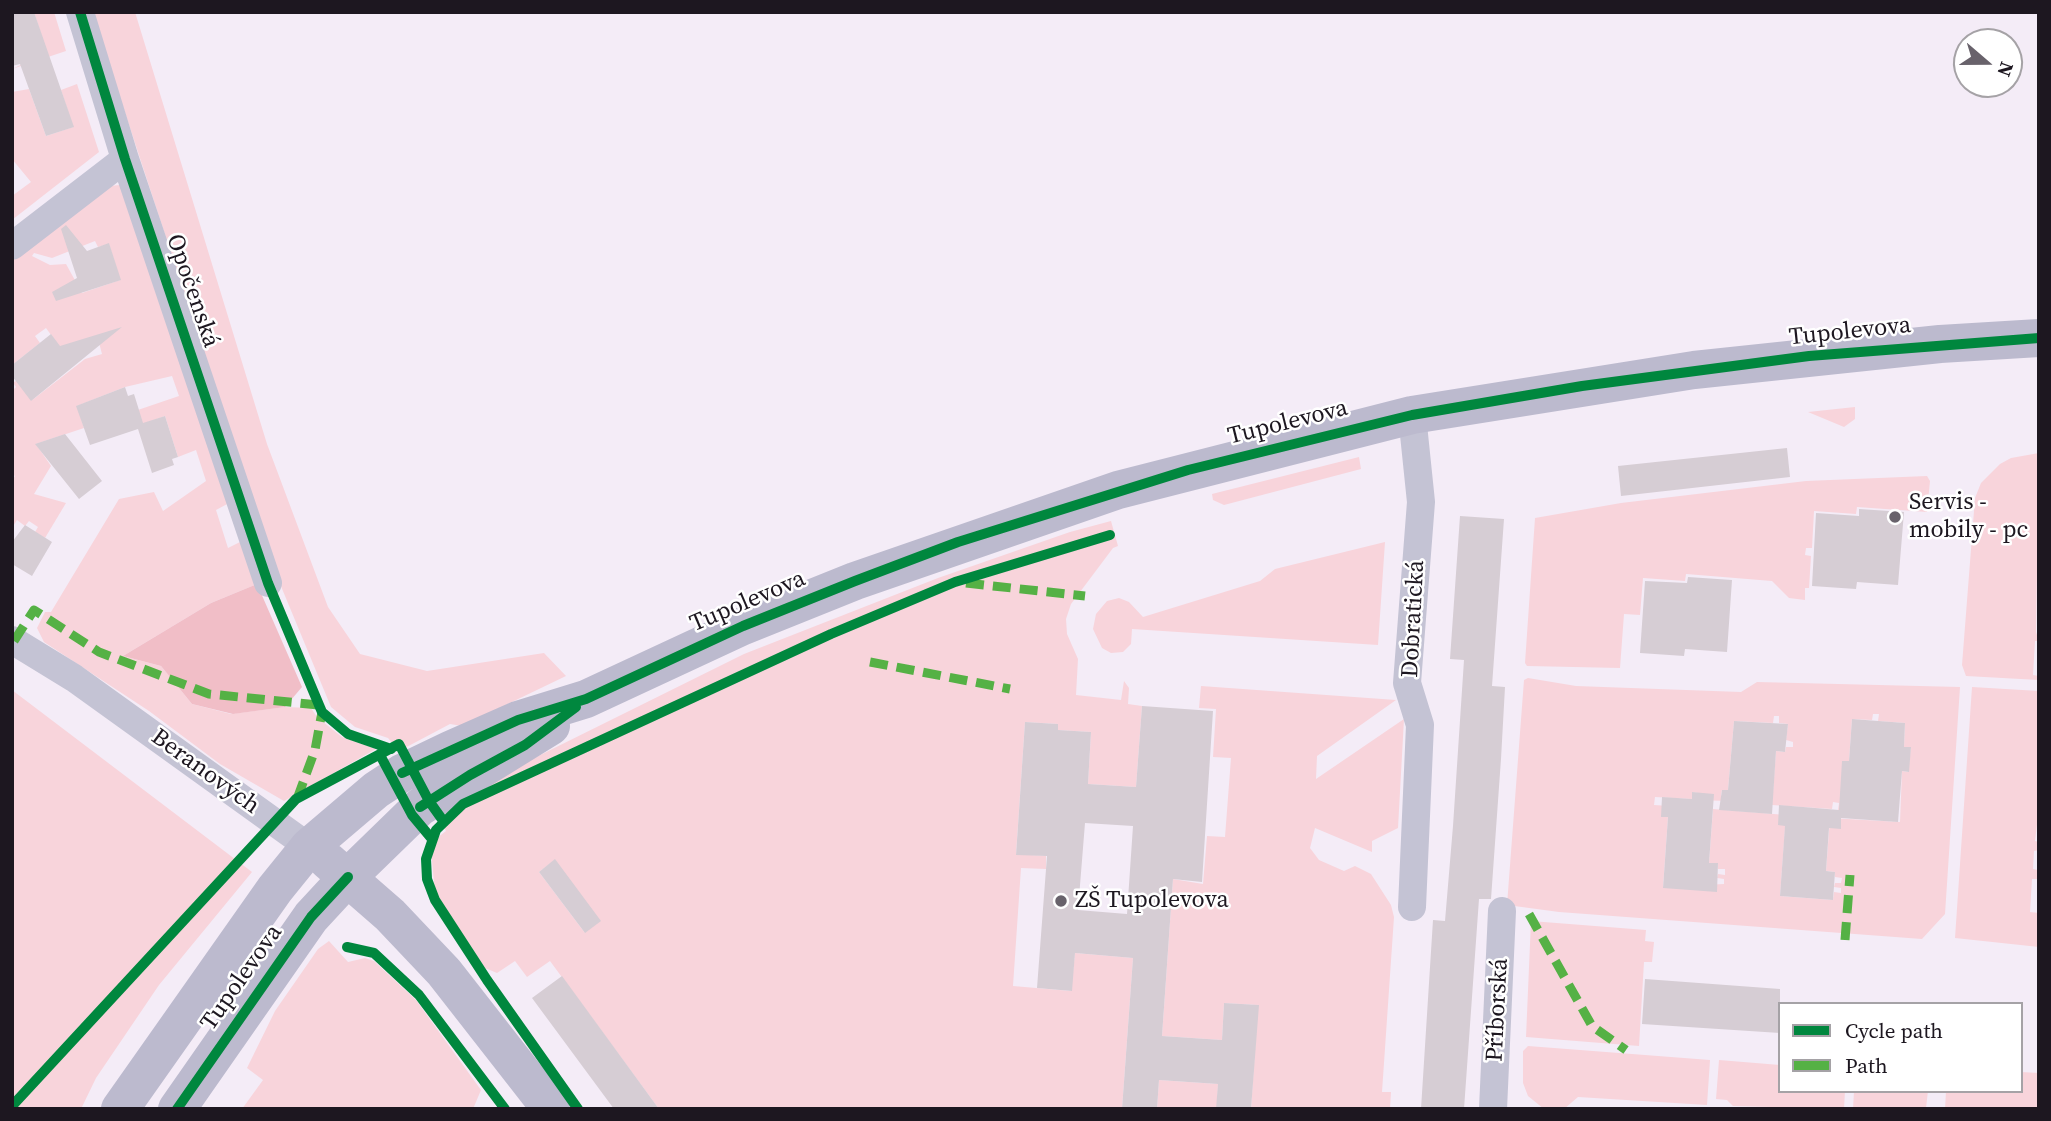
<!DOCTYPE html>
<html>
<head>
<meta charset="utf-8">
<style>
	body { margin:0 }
	#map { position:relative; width:2051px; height:1121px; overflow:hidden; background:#f4ecf7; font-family:"Source Serif 4",serif }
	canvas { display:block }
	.frame { position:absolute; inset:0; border:14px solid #1d1720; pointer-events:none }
	.legend { position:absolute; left:1778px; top:1002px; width:245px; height:91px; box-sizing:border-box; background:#fff; border:2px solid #a5a2a6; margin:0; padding:9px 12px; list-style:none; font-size:21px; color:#1d1720 }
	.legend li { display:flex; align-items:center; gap:14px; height:35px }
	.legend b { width:35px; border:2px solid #a5a2a6 }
	.north { position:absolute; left:1953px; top:28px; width:70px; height:70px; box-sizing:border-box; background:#fff; border:2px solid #a5a2a6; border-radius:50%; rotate:110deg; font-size:19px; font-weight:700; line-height:28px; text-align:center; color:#1d1720 }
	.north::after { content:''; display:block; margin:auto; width:24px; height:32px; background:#68626b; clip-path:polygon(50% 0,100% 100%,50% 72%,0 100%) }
</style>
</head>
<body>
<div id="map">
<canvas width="2051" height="1121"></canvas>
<div class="frame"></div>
<ul class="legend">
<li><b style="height:9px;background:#00873e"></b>Cycle path</li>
<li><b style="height:9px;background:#55b145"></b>Path</li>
</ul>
<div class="north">N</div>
</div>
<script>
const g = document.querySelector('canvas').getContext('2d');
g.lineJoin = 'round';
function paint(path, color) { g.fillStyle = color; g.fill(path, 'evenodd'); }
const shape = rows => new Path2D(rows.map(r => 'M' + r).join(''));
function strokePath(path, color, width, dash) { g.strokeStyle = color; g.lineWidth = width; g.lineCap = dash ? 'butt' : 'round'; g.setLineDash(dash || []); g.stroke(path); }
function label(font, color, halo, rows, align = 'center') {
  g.font = font + ' "Source Serif 4",serif'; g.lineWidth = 5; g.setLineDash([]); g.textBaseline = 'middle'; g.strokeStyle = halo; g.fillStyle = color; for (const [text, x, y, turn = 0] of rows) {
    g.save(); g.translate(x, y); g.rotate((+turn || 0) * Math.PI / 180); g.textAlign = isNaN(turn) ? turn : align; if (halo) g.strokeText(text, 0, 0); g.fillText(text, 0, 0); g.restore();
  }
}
paint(shape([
	[34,12,54,12,66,51,12,69,27,62,42,37],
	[92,12,135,12,267,444,328,607,360,654,427,671,544,653,566,676,462,726,450,724,399,751,388,738,355,727,331,707,278,579],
	[77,84,99,152,12,220,12,196,31,182,12,159,12,92,29,89,46,136,73,127,61,90],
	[120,185,231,502,216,510,228,548,244,540,257,584,211,603,123,656,161,666,192,704,231,714,285,707,311,708,317,717,342,737,376,749,284,801,220,764,149,711,44,642,37,628,45,612,51,612,119,499,154,492,163,511,206,481,196,450,178,457,165,416,137,426,129,413,179,396,172,376,125,387,77,406,84,428,36,444,51,466,34,494,66,503,45,538,35,532,38,527,29,521,25,526,17,520,12,528,12,481,15,476,12,474,12,391,16,387,13,383,59,346,46,328,35,336,40,343,12,365,12,258,109,186],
	[95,241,98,247,109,244,120,280,82,293,66,264,50,265,32,256,34,253,52,258],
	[97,335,102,354,85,359,31,401],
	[1855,407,1855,419,1844,427,1808,412],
	[2039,453,2036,632,2039,641,2035,641,2033,675,2039,676,2039,680,1966,676,1962,665,1975,498,1981,483,2000,464,2011,458],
	[1359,457,1361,469,1224,505,1213,500,1212,494],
	[1927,476,1930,481,1927,512,1857,507,1856,514,1814,511,1812,548,1806,548,1805,555,1811,556,1809,588,1805,588,1805,600,1789,598,1772,581,1686,574,1685,581,1643,578,1640,615,1624,614,1620,668,1527,666,1525,663,1535,518,1621,503,1806,481],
	[1111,521,1118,546,1113,548,1071,604,1066,619,1067,634,1078,659,1076,695,1121,700,1124,681,1129,688,1128,704,1142,706,1136,787,1088,784,1091,732,1058,730,1058,724,1025,722,1016,854,1046,856,1046,869,1021,868,1013,986,1071,991,1075,953,1133,958,1122,1109,659,1109,550,961,527,977,515,961,497,973,485,968,435,892,431,850,437,838,446,831,438,818,506,772,744,654,938,578,1070,532],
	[555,860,585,933,539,872],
	[1385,542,1378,645,1132,629,1131,644,1123,652,1111,653,1102,648,1093,629,1096,614,1107,601,1119,598,1129,602,1143,617,1260,581,1275,569],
	[1528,678,1576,686,1741,692,1757,682,1960,687,1945,914,1922,939,1559,912,1507,905,1524,680],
	[1873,714,1879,714,1878,721,1905,723,1904,747,1911,747,1908,772,1902,771,1900,822,1830,818,1826,871,1835,872,1835,877,1842,878,1841,883,1835,883,1834,887,1841,888,1841,893,1834,892,1833,900,1780,896,1786,815,1713,809,1709,863,1718,863,1718,869,1725,869,1725,875,1718,874,1717,878,1724,879,1724,884,1663,887,1668,817,1661,817,1669,806,1654,805,1655,797,1692,799,1692,792,1698,793,1697,800,1728,801,1721,795,1722,790,1728,790,1734,721,1773,723,1774,716,1779,716,1779,723,1788,724,1786,740,1793,742,1793,747,1786,747,1785,752,1776,751,1772,805,1832,809,1833,802,1839,803,1838,810,1845,810,1849,767,1842,767,1842,761,1849,761,1852,719,1872,720],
	[1201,686,1396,700,1317,756,1316,779,1404,719,1398,828,1372,841,1372,852,1315,828,1310,848,1319,860,1344,871,1355,866,1371,874,1391,905,1394,917,1382,1092,1391,1092,1390,1109,1251,1109,1258,1005,1224,1003,1222,1040,1162,1036,1173,879,1203,884,1207,836,1225,837,1231,758,1213,757,1216,709,1199,708],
	[1972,687,2039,691,2039,808,2035,841,2039,842,2039,850,2034,851,2033,869,2038,870,2037,879,2032,879,2030,912,2039,913,2039,947,1955,938],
	[12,690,252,872,159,985,96,1078,81,1109,12,1109],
	[1531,921,1646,930,1645,941,1654,942,1652,962,1644,962,1639,1046,1526,1037],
	[329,941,348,962,365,958,374,961,416,1000,481,1090,473,1109,242,1109,263,1080,247,1068,275,1011,318,949],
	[1528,1046,1710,1060,1707,1105,1578,1097,1564,1109,1544,1109,1528,1096,1523,1083,1523,1051],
	[1719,1060,1780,1065,1780,1091,1845,1091,1844,1109,1733,1106,1727,1100,1716,1099],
	[2021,1072,2039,1073,2039,1109,1945,1109,1946,1091,2021,1091],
	[1159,1080,1218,1084,1217,1109,1157,1109],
	[1854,1091,1928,1091,1926,1108,1853,1109]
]), '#f8d4db');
paint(shape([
	[257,584,302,687,285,707,233,714,192,704,161,666,123,656,211,603]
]), '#f1bec7');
paint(shape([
	[12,12,34,12,74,127,46,136,20,64,12,66],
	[66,225,87,251,109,243,121,280,56,301,52,292,77,278,61,229],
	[122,327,31,401,12,376,12,365,51,334,60,346],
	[125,387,128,396,134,394,143,423,165,416,178,457,172,459,174,465,152,473,138,429,90,445,76,406],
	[65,434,102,481,79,499,35,444],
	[1787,448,1790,477,1621,496,1618,466],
	[1859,509,1904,512,1898,585,1857,582,1856,589,1812,586,1816,513,1859,516],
	[1460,516,1504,519,1492,686,1505,687,1501,759,1491,899,1479,899,1464,1109,1421,1109,1433,920,1445,921,1453,826,1464,660,1450,659],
	[25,525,52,542,32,576,12,564,12,542],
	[1688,577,1732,580,1727,652,1685,649,1684,656,1640,653,1645,581,1687,583],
	[1142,706,1213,711,1202,882,1173,879,1162,1036,1222,1040,1224,1003,1259,1005,1251,1109,1216,1109,1218,1084,1159,1080,1157,1109,1122,1109,1133,958,1075,953,1072,991,1037,988,1047,856,1016,855,1025,722,1058,724,1058,730,1091,732,1088,784,1136,787],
	[1085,823,1133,826,1127,914,1078,910],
	[1852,719,1905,723,1904,747,1911,747,1909,772,1902,771,1898,822,1841,818,1841,829,1829,828,1826,871,1835,872,1833,900,1780,896,1785,826,1778,825,1779,805,1839,810,1842,761,1849,761],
	[1734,721,1788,724,1785,752,1776,751,1772,814,1719,810,1722,790,1728,790],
	[1692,792,1714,794,1709,863,1718,863,1717,892,1663,888,1668,817,1661,817,1662,797,1692,799],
	[555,859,601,921,585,933,539,872],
	[562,976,659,1109,614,1109,532,998],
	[1645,979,1780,989,1780,1033,1642,1024]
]), '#d6cdd4');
strokePath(shape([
	[80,12,125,159,268,583],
	[12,246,125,159],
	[12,640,74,678,309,847],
	[1412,907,1420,725,1407,683,1421,502,1412,415],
	[1493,1109,1502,911]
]), '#c4c3d4', 28);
strokePath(shape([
	[328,861,390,915,444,972,551,1109],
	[120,1109,275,889,309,847,376,790,402,773,450,750,518,720,586,699,743,626,855,581,1118,490,1412,415,1694,370,1940,344,2039,338],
	[177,1109,311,917,348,877,420,807,551,726]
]), '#bcbace', 38);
strokePath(shape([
	[966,583,1085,596],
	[14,641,34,610,99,652,209,694,319,705],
	[870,662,1010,689],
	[297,799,315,750,322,712],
	[1529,914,1592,1026,1626,1050],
	[1845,940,1850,875]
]), '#55b145', 9, [18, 9]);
strokePath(shape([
	[80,12,125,159,268,583,319,705,322,712,348,734,391,749],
	[380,755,412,815,432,839],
	[402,773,518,720,586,699,743,626,855,581,958,542,1188,470,1412,415,1582,386,1809,356,2039,338],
	[420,807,470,775,525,745,576,707],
	[347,947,374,953,419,995,505,1109],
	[12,1106,296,799,399,744,429,801,444,822],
	[177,1109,311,917,348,877],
	[578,1109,487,980,435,900,427,879,426,859,436,830,463,804,831,634,955,582,1110,535]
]), '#00873e', 10);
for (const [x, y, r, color] of [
	[1895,517,7,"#68626b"],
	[1061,901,7,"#68626b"]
]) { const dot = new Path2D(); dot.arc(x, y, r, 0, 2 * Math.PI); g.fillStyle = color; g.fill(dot); strokePath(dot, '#fff', 2.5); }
label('24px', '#1d1720', '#fff', [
	["Opočenská",192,291,71],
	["Tupolevova",1850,332,-6],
	["Tupolevova",1288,423,-14],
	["Tupolevova",748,602,-23],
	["Dobratická",1414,619,-87],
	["Beranových",205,772,36],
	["Tupolevova",242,978,-55],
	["Příborská",1498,1010,-87]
]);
label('24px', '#1d1720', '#fff', [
	["Servis -",1909,503],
	["mobily - pc",1909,531],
	["ZŠ Tupolevova",1075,901]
], 'left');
</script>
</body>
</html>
